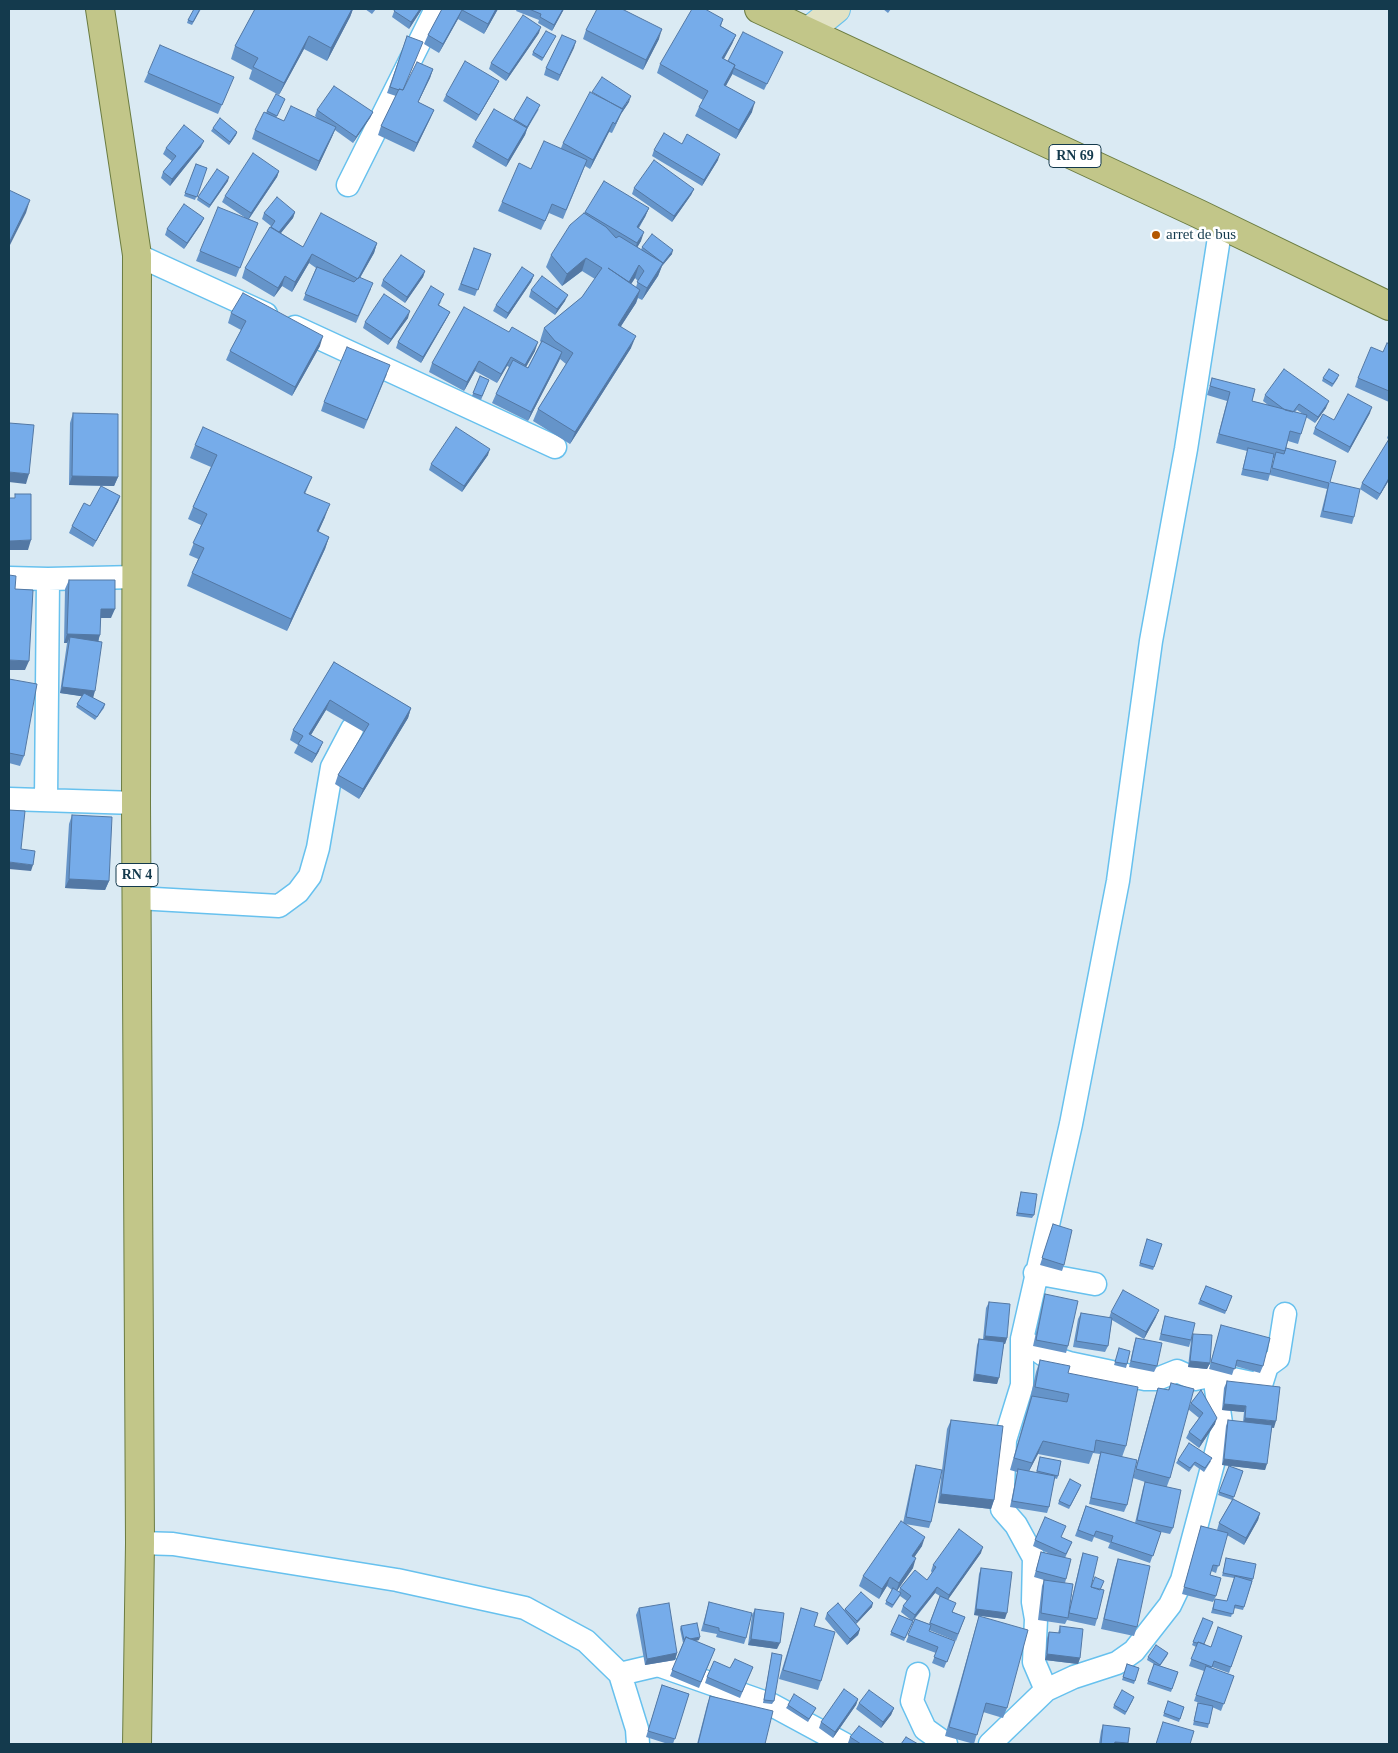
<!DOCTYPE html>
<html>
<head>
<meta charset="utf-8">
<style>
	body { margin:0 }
	#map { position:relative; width:1398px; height:1753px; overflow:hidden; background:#daeaf3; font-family:Georgia,serif }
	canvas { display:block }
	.frame { position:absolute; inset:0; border:10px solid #143a4d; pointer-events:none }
</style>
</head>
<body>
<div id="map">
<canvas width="1398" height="1753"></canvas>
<div class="frame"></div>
</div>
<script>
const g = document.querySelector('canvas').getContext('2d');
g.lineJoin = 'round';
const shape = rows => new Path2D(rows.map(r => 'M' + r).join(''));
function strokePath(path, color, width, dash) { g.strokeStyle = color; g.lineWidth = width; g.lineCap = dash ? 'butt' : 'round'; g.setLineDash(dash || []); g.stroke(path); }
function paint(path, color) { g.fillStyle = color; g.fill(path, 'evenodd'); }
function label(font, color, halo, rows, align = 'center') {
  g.font = font + ' Georgia,serif'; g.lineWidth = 5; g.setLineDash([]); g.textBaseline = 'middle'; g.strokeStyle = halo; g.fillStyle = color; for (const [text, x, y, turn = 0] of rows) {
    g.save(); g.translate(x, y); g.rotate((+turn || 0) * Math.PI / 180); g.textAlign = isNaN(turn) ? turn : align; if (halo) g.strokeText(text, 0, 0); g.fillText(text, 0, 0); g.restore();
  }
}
const street = shape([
	[348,185,436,9],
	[137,255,266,314],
	[295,327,555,447],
	[9,578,48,579,136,577],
	[9,799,136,803],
	[46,800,48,579],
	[137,898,279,906,298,892,310,876,318,848,332,767,352,729],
	[1035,1273,1095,1284],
	[1022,1339,1044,1355,1069,1363,1145,1379,1157,1379,1177,1371,1195,1379,1214,1375],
	[140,1543,173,1544,397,1580,525,1608,586,1641,620,1674,637,1729,638,1744],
	[620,1674,658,1665,772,1705,844,1744],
	[918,1674,912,1701,925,1729,946,1744],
	[1046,1690,1074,1677,1117,1663,1134,1651,1170,1605,1182,1580,1222,1430,1214,1375,1261,1385,1267,1366,1278,1358,1285,1314],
	[990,1744,1046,1690,1034,1662,1036,1619,1033,1602,1034,1558,1016,1525,1002,1509,1005,1440,1022,1385,1022,1339,1071,1124,1118,881,1151,641,1186,449,1221,225]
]);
const secondary = shape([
	[809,31,836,9]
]);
const primary = shape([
	[100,9,137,255,136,803,140,1543,137,1744],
	[759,9,1199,214,1389,306]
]);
strokePath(street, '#67c1ee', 25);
strokePath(secondary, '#67c1ee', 30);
strokePath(primary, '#6b7c41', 30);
strokePath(street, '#fff', 22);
strokePath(secondary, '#e1e2c4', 28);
strokePath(primary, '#c2c689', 28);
paint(shape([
	[201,9,192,25,187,23,188,20],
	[255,9,353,9,350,17,327,61,304,49,279,95,249,79,252,70,231,59,235,46],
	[365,9,376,9,372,14],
	[395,9,422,9,409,29,392,17],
	[442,9,498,9,484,34,458,19,439,53,424,44,428,35],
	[517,9,564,9,552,31,538,23,539,20,516,11],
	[883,9,891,9,888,13],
	[723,19,721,26,736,35,732,44,724,59,728,61,780,58,764,90,732,74,726,86,752,112,736,139,695,116,699,107,703,100,657,73,660,64],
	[586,30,659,39,643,70,583,39],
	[539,33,506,81,489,69,491,63],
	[407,36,405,87,433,69,430,78,418,102,434,110,430,119,414,152,378,135,381,126,396,96,387,93],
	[556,36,542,61,532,55,533,52],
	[576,41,558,81,544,75,546,68],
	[148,73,230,86,218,114,144,82],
	[499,81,496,87,476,121,443,101,446,95],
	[285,99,276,118,284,121,318,119,315,116,317,110,373,112,370,118,353,143,335,130,316,171,252,139,255,130,267,111],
	[629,102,621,114,612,133,609,132,590,169,585,166,563,219,549,213,541,230,498,211,502,202,531,169,561,148,563,143],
	[539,109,527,129,525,135,506,167,472,147,475,141,513,120,514,119],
	[213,128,237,132,236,135,229,145,211,131],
	[682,144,718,160,702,186,652,156,654,150],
	[201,147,170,186,161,178,163,172,172,161,163,154,166,148],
	[196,164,207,168,195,200,184,196],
	[279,171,277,177,249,219,258,223,236,277,196,261,200,251,247,219,222,202,225,196],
	[228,181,209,208,197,200,198,197],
	[634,188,694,189,691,195,672,222,632,194],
	[649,208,645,217,639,228,641,241,637,247,641,250,642,247,672,254,662,266,658,276,642,300,638,298,636,303,621,326,631,348,570,444,533,421,538,409,566,364,560,359,528,421,492,403,496,394,509,367,507,366,497,383,475,371,464,391,429,372,432,363,535,351,526,367,528,368,541,342,540,341,544,328,582,297,595,279,582,271,562,286,546,267,551,255,585,212],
	[635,278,638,281,636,287,631,284],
	[295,212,293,218,281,233,303,247,377,243,374,253,360,278,371,289,356,323,303,300,316,268,309,263,292,292,282,286,274,297,242,278,245,268,271,226,262,219,264,213],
	[204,218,201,224,184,249,165,235,167,229],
	[474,248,491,254,475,296,458,290],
	[425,271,423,277,405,303,381,286,383,280],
	[534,275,531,282,506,319,493,311,496,305],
	[531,290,565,301,555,315,529,297],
	[442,300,439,305,450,312,447,318,421,363,396,348,398,342],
	[231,313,320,346,292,396,226,360,230,351,241,330,228,323],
	[408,318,388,345,363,328,365,322],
	[1389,344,1389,402,1355,387,1358,378,1383,352],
	[387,374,364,429,321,411,324,402],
	[480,376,489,380,481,400,472,396],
	[1212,378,1252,401,1268,405,1263,401,1265,395,1326,408,1315,423,1306,417,1298,444,1288,441,1286,448,1330,482,1354,517,1352,524,1320,517,1327,489,1270,475,1274,458,1273,458,1270,474,1268,481,1241,475,1247,451,1216,443,1227,401,1207,395],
	[1297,410,1303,414,1295,412],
	[1323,378,1338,378,1332,387,1322,381],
	[73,413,118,477,114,486,69,485,70,423],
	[1370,413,1348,453,1313,434,1315,428,1334,420],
	[1389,433,1389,480,1377,500,1360,489,1362,483,1389,440,1387,438],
	[195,445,312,477,305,494,325,517,318,532,329,537,325,549,287,631,187,586,192,573,198,559,189,555,201,525,188,519,193,507,211,467,190,458],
	[488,455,462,492,429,470,431,464],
	[120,496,118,502,93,547,69,533,72,526,90,506],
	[69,580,111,618,101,618,93,698,105,704,104,708,95,720,76,707,82,696,60,693,67,643,64,643,65,589],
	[334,662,411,708,408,718,359,799,335,784,338,775,364,732,326,710,311,735,319,751,312,763,294,753,298,745,290,740,293,730],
	[9,679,24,756,20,766,9,763],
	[72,815,109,881,105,890,65,888,69,824],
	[1021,1192,1034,1215,1032,1218,1016,1216],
	[1051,1231,1064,1265,1062,1271,1040,1265],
	[1147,1239,1162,1244,1153,1270,1139,1266],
	[1206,1286,1232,1296,1225,1314,1198,1304],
	[1045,1294,1068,1346,1066,1353,1033,1346,1043,1301],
	[989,1302,1007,1338,1005,1344,1004,1344,997,1384,973,1381,977,1345,979,1339,983,1339,986,1308],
	[1111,1312,1156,1317,1144,1339,1112,1320,1108,1346,1105,1352,1073,1347,1078,1319,1081,1313,1109,1318],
	[1165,1316,1191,1340,1189,1347,1159,1340],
	[1221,1325,1263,1366,1260,1373,1235,1366,1232,1375,1209,1369],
	[1193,1334,1210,1363,1207,1369,1188,1367,1191,1340],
	[1136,1338,1157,1366,1154,1372,1129,1367,1134,1344],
	[1118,1352,1127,1364,1126,1368,1114,1365],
	[1040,1360,1068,1373,1126,1446,1122,1457,1127,1505,1124,1512,1089,1504,1100,1454,1093,1453,1089,1464,1038,1454,1029,1471,1036,1473,1040,1457,1058,1476,1057,1479,1054,1478,1049,1507,1047,1513,1010,1507,1017,1472,1010,1470,1030,1399,1036,1372],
	[1227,1381,1274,1428,1272,1427,1265,1470,1222,1465,1226,1426,1228,1420,1243,1422,1244,1412,1222,1410,1224,1388],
	[1171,1383,1170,1478,1167,1486,1173,1528,1170,1534,1161,1532,1150,1563,1108,1548,1110,1543,1094,1537,1092,1542,1075,1536,1086,1506,1135,1523,1143,1488,1145,1482,1133,1478,1155,1397,1158,1388,1168,1390],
	[1201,1390,1215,1424,1199,1448,1186,1438,1189,1432,1199,1418,1188,1409,1191,1403],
	[951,1420,994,1500,991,1509,938,1503,947,1429],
	[1178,1460,1211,1461,1204,1472,1194,1465,1189,1472,1176,1463],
	[916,1465,931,1522,929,1528,905,1524,922,1546,914,1557,913,1568,897,1591,899,1592,900,1588,927,1580,932,1573,931,1571,933,1565,981,1553,948,1599,953,1612,965,1617,956,1641,929,1630,929,1631,955,1641,944,1668,932,1663,936,1653,906,1642,915,1619,929,1624,940,1596,935,1593,913,1621,904,1641,890,1635,899,1615,911,1620,901,1612,903,1606,907,1601,900,1596,892,1608,885,1604,892,1590,887,1586,879,1599,859,1586,863,1576,903,1523,914,1471],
	[1229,1466,1243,1471,1233,1499,1260,1513,1258,1520,1244,1545,1227,1535,1216,1573,1211,1571,1210,1575,1216,1596,1213,1602,1182,1594,1201,1526,1220,1532,1217,1530,1219,1523,1232,1500,1218,1495],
	[1080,1488,1069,1509,1058,1504,1059,1501],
	[1062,1538,1072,1542,1065,1558,1066,1579,1065,1583,1068,1615,1081,1559,1083,1553,1091,1587,1100,1590,1097,1619,1095,1626,1067,1620,1065,1624,1038,1620,1042,1586,1044,1580,1034,1577,1041,1552,1050,1554,1033,1546,1035,1540],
	[1226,1558,1253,1579,1243,1610,1234,1608,1231,1617,1211,1613,1215,1599,1227,1601,1234,1578,1222,1576],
	[1118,1559,1137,1627,1134,1636,1101,1629,1115,1568],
	[981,1568,1005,1619,974,1615,979,1574],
	[709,1602,746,1638,744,1644,716,1637,717,1634,701,1631],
	[872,1607,856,1624,860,1629,858,1635,847,1645,825,1619,827,1613,844,1610,845,1609],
	[639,1608,677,1653,675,1660,645,1665,636,1615],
	[801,1608,814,1626,821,1681,818,1690,779,1679],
	[755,1609,777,1649,748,1645,752,1615],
	[979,1616,1007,1708,1003,1718,983,1712,974,1744,945,1736,976,1626],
	[1203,1618,1204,1644,1211,1647,1242,1636,1229,1673,1212,1667,1211,1668,1234,1676,1221,1711,1212,1707,1208,1728,1193,1725,1197,1706,1198,1703,1200,1703,1194,1701,1204,1671,1189,1666,1196,1647,1192,1645],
	[681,1626,699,1640,695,1641,715,1649,699,1688,670,1676,683,1643,680,1629],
	[1060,1626,1080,1658,1078,1664,1045,1660,1047,1638,1049,1632,1058,1633],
	[772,1653,774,1701,772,1704,763,1703],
	[1168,1653,1167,1656,1160,1666,1178,1672,1171,1692,1147,1684,1154,1664,1147,1660,1148,1657],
	[1127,1664,1139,1668,1134,1684,1122,1680],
	[753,1667,740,1698,705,1683,707,1677,730,1668],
	[662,1685,689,1694,673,1744,668,1744,646,1737],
	[710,1696,765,1744,697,1744,707,1705],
	[858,1699,856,1705,833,1738,819,1728,821,1722],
	[1133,1700,1125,1715,1113,1708,1114,1705],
	[1168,1701,1184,1707,1179,1722,1163,1716],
	[859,1703,894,1708,891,1715,881,1728,856,1709],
	[788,1705,816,1708,808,1722,786,1708],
	[1103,1725,1127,1744,1099,1744,1101,1731],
	[850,1737,885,1744,849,1744,848,1743]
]), '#6594c9');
paint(shape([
	[352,9,353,9,350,17,327,61,331,48],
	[420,9,422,9,409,29,411,22],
	[496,9,498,9,484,34,488,24],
	[563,9,564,9,552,31,554,25],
	[462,10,458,19,439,53,443,44],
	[541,27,539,33,506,81,509,74],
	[662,29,659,39,643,70,646,60],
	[736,35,732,44,719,67,722,58],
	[309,36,304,49,279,95,284,83],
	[576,41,574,48,558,81,560,75],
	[735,65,732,75,721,94,724,85],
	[433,69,430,78,414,111,418,102],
	[499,81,496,87,476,121,479,115],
	[631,96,629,102,621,114,612,133,621,112],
	[755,102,752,112,736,139,739,130],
	[540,105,527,129,525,135,506,167,508,160],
	[434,110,430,119,414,152,417,143],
	[373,112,370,118,353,143,356,137],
	[613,122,609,132,590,169,593,160],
	[336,127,332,137,316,171,319,161],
	[237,132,236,135,229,145,230,142],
	[204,141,201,147,170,186,172,179],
	[720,154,718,160,702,186,704,180],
	[279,171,277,177,248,220,251,213],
	[229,177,228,181,209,208,210,205],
	[694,189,691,195,672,222,674,216],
	[30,200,26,213,9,247,9,243],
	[649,208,645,217,633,236,637,227],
	[295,212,293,218,276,239,278,233],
	[204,218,201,224,184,249,187,243],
	[644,232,641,241,634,253,637,243],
	[377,243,374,253,354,288,358,279],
	[673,250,672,254,662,266,658,276,642,300,647,288,662,265],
	[312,254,309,263,292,292,295,282],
	[586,258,582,271,562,286,567,274],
	[639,265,635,278,625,294,629,282],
	[425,271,423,277,405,303,407,297],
	[534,275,531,282,506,319,508,313],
	[285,276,282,286,274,297,278,288],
	[640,290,636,303,614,337,618,325],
	[568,295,565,301,555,315,557,309],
	[410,311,408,318,388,345,391,339],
	[450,312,447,318,421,363,423,357],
	[323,336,320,346,292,396,295,387],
	[636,336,631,348,570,444,575,432],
	[538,342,535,351,522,374,525,365],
	[562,352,559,361,528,421,531,412],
	[511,357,507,366,497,383,501,374],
	[479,361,475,371,464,391,467,382],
	[1329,401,1326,408,1315,423,1318,417],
	[1372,407,1370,413,1348,453,1350,447],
	[490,449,488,455,462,492,464,486],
	[9,472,29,474,26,484,9,482],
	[72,476,118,477,114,486,69,485],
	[1389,478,1389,480,1377,500,1380,494],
	[120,496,118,502,93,547,96,541],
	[330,504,325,517,313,544,317,531],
	[329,537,325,549,287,631,291,619],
	[31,540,28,550,9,550,9,541],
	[101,609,115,609,111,618,97,618],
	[67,634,100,635,97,644,70,637,67,643,64,643],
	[9,660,29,661,25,670,9,670],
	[62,687,95,691,93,698,60,693],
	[330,700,326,710,306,743,309,734],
	[411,708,408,718,359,799,363,789],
	[323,742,319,751,312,763,316,754],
	[9,862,33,865,31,871,9,869],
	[69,879,109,881,105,890,65,888],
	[1159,1310,1156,1317,1144,1339,1146,1332],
	[985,1336,1007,1338,1005,1344,983,1342],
	[1190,1361,1210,1363,1207,1369,1188,1367],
	[975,1374,999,1378,997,1384,973,1381],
	[1224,1404,1246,1406,1244,1412,1222,1410],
	[1217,1418,1215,1424,1199,1448,1201,1441],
	[1245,1418,1276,1421,1274,1428,1243,1424],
	[1043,1441,1038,1454,1027,1475,1032,1463],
	[1224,1459,1267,1464,1265,1470,1222,1465],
	[941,1494,994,1500,991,1509,938,1503],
	[1260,1513,1258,1520,1244,1545,1246,1538],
	[925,1537,922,1546,909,1565,912,1556],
	[983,1547,981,1553,947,1601,949,1595],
	[916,1558,913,1568,896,1592,899,1583],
	[890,1577,887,1586,879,1599,882,1589],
	[937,1587,935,1593,912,1621,915,1615],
	[873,1603,872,1607,856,1624,857,1621],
	[976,1609,1007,1613,1005,1619,974,1615],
	[860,1629,858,1635,847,1645,850,1639],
	[700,1637,699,1640,683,1644,684,1640],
	[751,1639,780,1643,777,1649,748,1645],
	[677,1653,675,1660,645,1665,647,1659],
	[1047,1654,1080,1658,1078,1664,1045,1660],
	[858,1699,856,1705,833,1738,835,1732],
	[894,1708,891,1715,881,1728,883,1722],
	[1115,1742,1128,1743,1127,1744,1114,1744]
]), '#5378a4');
const building = shape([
	[194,9,200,9,193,22,188,20,194,9],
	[255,9,352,9,331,48,309,36,284,83,253,67,258,58,235,46,255,9],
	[395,9,420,9,411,22,394,11,395,9],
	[442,9,496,9,488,24,462,10,443,44,428,35,442,9],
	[529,9,563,9,554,25,540,17,541,14,529,9],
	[597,9,622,9,662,29,646,60,586,30,597,9],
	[692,9,705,9,723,19,720,26,736,35,722,58,735,65,724,85,755,102,739,130,699,107,708,91,660,64,692,9],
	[523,15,541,27,509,74,491,63,523,15],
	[546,31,556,36,543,58,533,52,546,31],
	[743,32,783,52,767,84,734,68,735,65,728,61,743,32],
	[562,35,576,41,560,75,546,68,562,35],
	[407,36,423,42,403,90,399,89,399,90,390,87,407,36],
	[160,45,234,77,222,105,148,73,160,45],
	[465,61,499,81,479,115,446,95,465,61],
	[417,62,433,69,418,102,434,110,417,143,381,126,399,89,403,90,417,62],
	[602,77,631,96,622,109,592,92,602,77],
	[334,86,373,112,356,137,317,110,334,86],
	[590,92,623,109,615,124,613,122,593,160,563,143,590,92],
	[276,94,285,99,277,116,267,111,276,94],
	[527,97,540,105,527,127,514,119,527,97],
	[291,106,336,127,319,161,255,130,264,112,284,121,291,106],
	[494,109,527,128,508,160,475,141,494,109],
	[220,118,237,132,230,142,213,128,220,118],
	[184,125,204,141,172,179,163,172,176,156,166,148,184,125],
	[664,133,682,144,687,134,720,154,704,180,654,150,664,133],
	[544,141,587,160,566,210,552,204,545,221,502,202,519,163,531,169,544,141],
	[253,153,279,171,251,213,225,196,253,153],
	[654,160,694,189,674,216,634,188,654,160],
	[196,164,207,168,197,197,185,193,196,164],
	[217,169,229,177,210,205,198,197,217,169],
	[604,181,649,208,637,227,644,232,637,243,585,212,604,181],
	[9,190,30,200,9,243,9,190],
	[277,197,295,212,279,232,271,227,275,221,264,213,277,197],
	[184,204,204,218,187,243,167,229,184,204],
	[218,207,258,223,240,268,200,251,218,207],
	[321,213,377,243,358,279,312,254,295,282,285,276,278,288,245,268,270,227,303,247,321,213],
	[584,213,606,227,616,238,619,236,663,263,647,288,637,282,644,271,639,265,629,282,608,268,640,290,618,325,636,336,575,432,538,409,573,353,555,341,544,328,582,297,602,268,586,258,567,274,551,255,570,225,584,213],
	[652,234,673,250,663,263,642,247,652,234],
	[474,248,491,254,478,290,461,284,474,248],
	[401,255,425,271,407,297,383,280,401,255],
	[317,267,354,282,359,277,373,283,358,316,305,294,317,267],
	[522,267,534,275,508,313,496,305,522,267],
	[542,276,568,295,557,309,531,290,542,276],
	[431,286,444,294,438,305,450,312,423,357,398,342,431,286],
	[243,293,323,336,295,387,230,351,246,321,231,313,243,293],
	[384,294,410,311,391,339,365,322,384,294],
	[464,307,509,332,512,327,538,342,525,365,511,357,501,374,479,361,467,382,432,363,464,307],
	[542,341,562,352,531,412,496,394,513,360,528,368,542,341],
	[1387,343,1389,344,1389,391,1358,378,1371,347,1383,352,1387,343],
	[347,347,390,365,367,420,324,402,347,347],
	[1284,369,1329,401,1318,417,1299,404,1293,412,1285,410,1265,395,1284,369],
	[1329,369,1339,375,1333,384,1323,378,1329,369],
	[480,376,489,380,482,396,473,393,480,376],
	[1212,378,1255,389,1252,401,1307,415,1301,434,1290,431,1285,451,1219,434,1230,392,1210,386,1212,378],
	[1348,394,1372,407,1350,447,1315,428,1323,414,1334,420,1348,394],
	[73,413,118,414,118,477,72,476,73,413],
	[9,423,34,425,29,474,9,472,9,423],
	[203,427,312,477,304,493,330,504,317,531,329,537,291,619,192,573,204,548,193,543,207,514,193,507,217,455,195,445,203,427],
	[456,427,490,449,464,486,431,464,456,427],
	[1389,439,1389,478,1380,494,1362,483,1389,439],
	[1248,448,1274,454,1270,474,1243,469,1248,448],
	[1286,448,1336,461,1330,482,1360,489,1354,517,1323,511,1329,483,1272,468,1276,452,1284,454,1286,448],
	[101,486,120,496,96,541,72,526,84,503,90,506,101,486],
	[15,494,31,494,31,540,9,541,9,498,15,498,15,494],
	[9,575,16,576,15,589,33,590,29,661,9,660,9,575],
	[69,580,115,580,115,609,101,609,100,635,67,634,69,580],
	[70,637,102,642,95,691,62,687,70,637],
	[334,662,411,708,363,789,338,775,369,724,330,700,309,734,323,742,316,754,298,744,303,736,293,730,334,662],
	[9,679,37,684,24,756,9,753,9,679],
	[84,693,105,704,97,717,77,704,84,693],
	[9,810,25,811,21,849,35,851,33,865,9,862,9,810],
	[72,815,112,817,109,881,69,879,72,815],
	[1021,1192,1037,1194,1034,1215,1017,1213,1021,1192],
	[1053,1224,1072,1230,1064,1265,1042,1258,1053,1224],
	[1147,1239,1162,1244,1154,1267,1140,1263,1147,1239],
	[1206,1286,1232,1296,1226,1311,1200,1300,1206,1286],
	[1123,1290,1159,1310,1146,1332,1111,1312,1123,1290],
	[1045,1294,1078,1301,1068,1346,1036,1340,1045,1294],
	[989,1302,1010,1304,1007,1338,985,1336,989,1302],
	[1081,1313,1112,1318,1108,1346,1076,1341,1081,1313],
	[1165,1316,1195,1323,1191,1340,1161,1334,1165,1316],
	[1221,1325,1270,1338,1263,1366,1237,1360,1235,1369,1211,1362,1221,1325],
	[1193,1334,1212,1335,1210,1363,1190,1361,1193,1334],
	[1136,1338,1162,1343,1157,1366,1131,1361,1136,1338],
	[979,1339,1004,1342,999,1378,975,1374,979,1339],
	[1119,1348,1130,1351,1127,1364,1115,1362,1119,1348],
	[1040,1360,1070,1366,1068,1373,1138,1387,1126,1446,1096,1440,1094,1452,1043,1441,1032,1463,1014,1458,1032,1396,1067,1402,1069,1394,1035,1387,1040,1360],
	[1227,1381,1280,1387,1276,1421,1245,1418,1246,1406,1224,1404,1227,1381],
	[1171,1383,1194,1389,1170,1478,1136,1469,1158,1388,1169,1390,1171,1383],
	[1201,1390,1217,1418,1201,1441,1189,1432,1203,1413,1191,1403,1201,1390],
	[951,1420,1003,1426,994,1500,941,1494,951,1420],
	[1228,1420,1272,1425,1267,1464,1224,1459,1228,1420],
	[1189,1443,1212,1458,1205,1468,1195,1462,1190,1468,1178,1460,1189,1443],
	[1101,1452,1137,1460,1127,1505,1091,1498,1101,1452],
	[1040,1457,1061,1461,1058,1476,1037,1471,1040,1457],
	[916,1465,942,1470,931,1522,906,1517,916,1465],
	[1229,1466,1243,1471,1234,1497,1219,1492,1229,1466],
	[1018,1469,1055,1476,1049,1507,1012,1501,1018,1469],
	[1070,1479,1081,1485,1070,1506,1059,1501,1070,1479],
	[1145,1482,1181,1490,1173,1528,1137,1520,1145,1482],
	[1233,1499,1260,1513,1246,1538,1219,1523,1233,1499],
	[1086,1506,1161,1532,1153,1556,1111,1542,1113,1536,1096,1531,1094,1536,1078,1530,1086,1506],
	[1045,1517,1066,1526,1061,1537,1072,1542,1066,1554,1035,1540,1045,1517],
	[901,1521,925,1537,912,1556,916,1558,899,1583,890,1577,882,1589,863,1576,901,1521],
	[1201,1526,1228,1533,1219,1566,1213,1565,1210,1575,1221,1578,1216,1596,1184,1587,1201,1526],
	[959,1529,983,1547,949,1595,937,1587,915,1615,903,1606,911,1596,900,1588,915,1570,927,1580,936,1567,933,1565,959,1529],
	[1041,1552,1071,1559,1066,1579,1036,1571,1041,1552],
	[1083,1553,1098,1557,1091,1587,1104,1590,1097,1619,1069,1613,1083,1553],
	[1226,1558,1256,1564,1253,1579,1223,1573,1226,1558],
	[1118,1559,1150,1566,1137,1627,1104,1619,1118,1559],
	[981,1568,1012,1572,1007,1613,976,1609,981,1568],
	[1235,1576,1252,1581,1244,1607,1235,1605,1233,1614,1213,1609,1215,1599,1227,1601,1235,1576],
	[1095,1577,1104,1581,1100,1590,1091,1587,1095,1577],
	[1044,1580,1073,1584,1068,1618,1041,1613,1044,1580],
	[893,1588,901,1593,893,1605,886,1601,893,1588],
	[861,1592,873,1603,857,1621,845,1609,861,1592],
	[940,1596,956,1603,952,1612,965,1617,958,1634,930,1623,940,1596],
	[709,1602,752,1613,746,1638,719,1631,719,1628,704,1624,709,1602],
	[669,1603,677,1653,647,1659,639,1608,669,1603],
	[838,1603,860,1629,850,1639,827,1613,838,1603],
	[801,1608,818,1613,814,1626,835,1632,821,1681,783,1670,801,1608],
	[755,1609,784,1613,780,1643,751,1639,755,1609],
	[899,1615,913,1621,905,1638,891,1632,899,1615],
	[979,1616,1028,1630,1007,1708,986,1703,977,1735,949,1727,979,1616],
	[1203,1618,1213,1622,1204,1644,1198,1642,1197,1643,1193,1642,1203,1618],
	[915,1619,931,1625,929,1631,955,1641,947,1662,934,1657,938,1647,908,1635,915,1619],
	[697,1623,700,1637,690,1639,686,1637,684,1640,681,1626,697,1623],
	[1060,1626,1083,1629,1080,1658,1047,1654,1049,1632,1060,1633,1060,1626],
	[1218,1627,1242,1636,1231,1667,1214,1661,1212,1667,1191,1659,1198,1642,1211,1647,1218,1627],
	[686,1637,715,1649,701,1682,672,1670,686,1637],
	[1156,1645,1168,1653,1160,1665,1148,1657,1156,1645],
	[772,1653,782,1655,774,1701,764,1700,772,1653],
	[735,1659,753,1667,742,1692,707,1677,714,1661,730,1668,735,1659],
	[1127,1664,1139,1668,1135,1681,1123,1677,1127,1664],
	[1154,1664,1178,1672,1172,1689,1148,1681,1154,1664],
	[1206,1666,1234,1676,1224,1704,1196,1695,1206,1666],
	[662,1685,689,1694,675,1739,648,1731,662,1685],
	[844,1689,858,1699,835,1732,821,1722,844,1689],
	[869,1690,894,1708,883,1722,859,1703,869,1690],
	[1122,1690,1134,1697,1126,1712,1114,1705,1122,1690],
	[794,1694,816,1708,809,1719,788,1705,794,1694],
	[710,1696,773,1711,765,1744,698,1744,710,1696],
	[1168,1701,1184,1707,1180,1719,1164,1713,1168,1701],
	[1198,1703,1213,1706,1209,1724,1194,1721,1198,1703],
	[1163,1722,1194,1731,1190,1744,1156,1744,1163,1722],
	[1103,1725,1130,1728,1128,1743,1115,1742,1114,1744,1101,1744,1103,1725],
	[859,1726,885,1744,861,1744,850,1737,859,1726],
	[906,1737,918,1744,901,1744,906,1737]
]);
paint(building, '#76acea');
strokePath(building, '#5378a4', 1);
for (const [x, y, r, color] of [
	[1156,235,5,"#b45700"]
]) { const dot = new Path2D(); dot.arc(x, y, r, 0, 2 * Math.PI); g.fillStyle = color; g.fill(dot); strokePath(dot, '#fff', 2); }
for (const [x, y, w] of [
	[1075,156,52],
	[137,875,42]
]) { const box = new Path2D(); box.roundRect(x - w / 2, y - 11.5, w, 23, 4); g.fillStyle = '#fff'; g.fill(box); strokePath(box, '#143a4d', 1); }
label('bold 14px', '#143a4d', null, [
	["RN 69",1075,156],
	["RN 4",137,875]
]);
label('15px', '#143a4d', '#fff', [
	["arret de bus",1166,235]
], 'left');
</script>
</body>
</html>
